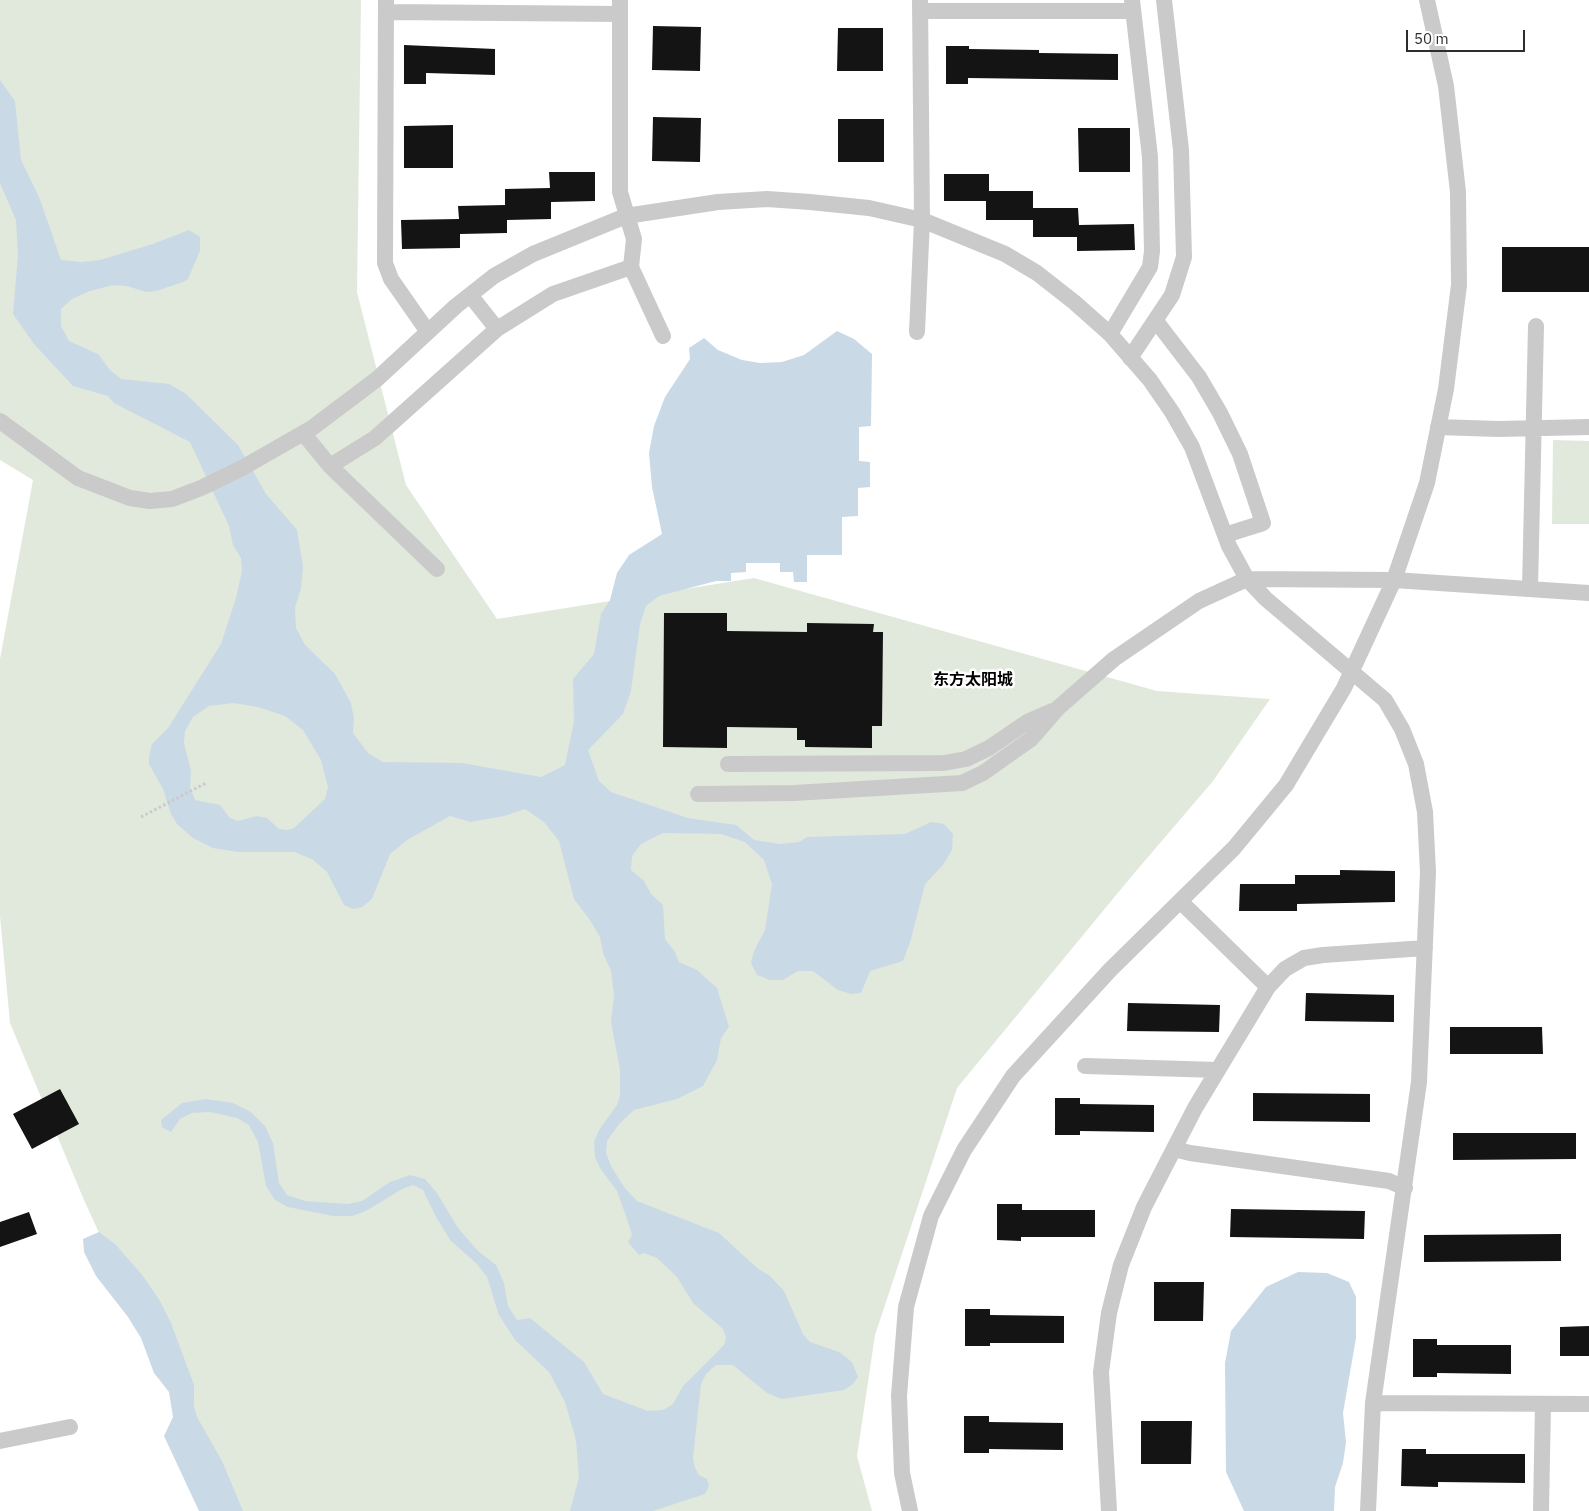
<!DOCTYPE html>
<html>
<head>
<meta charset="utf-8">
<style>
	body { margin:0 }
	#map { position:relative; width:1589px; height:1511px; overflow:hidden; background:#fff; font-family:"IBM Plex Sans",sans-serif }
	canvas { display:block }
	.scale { position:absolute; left:1406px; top:30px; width:119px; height:22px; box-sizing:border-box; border:2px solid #2d2d2d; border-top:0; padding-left:6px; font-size:15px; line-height:18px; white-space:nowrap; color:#2d2d2d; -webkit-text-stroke:4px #fff; paint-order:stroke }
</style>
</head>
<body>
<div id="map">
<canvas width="1589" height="1511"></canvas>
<div class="scale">50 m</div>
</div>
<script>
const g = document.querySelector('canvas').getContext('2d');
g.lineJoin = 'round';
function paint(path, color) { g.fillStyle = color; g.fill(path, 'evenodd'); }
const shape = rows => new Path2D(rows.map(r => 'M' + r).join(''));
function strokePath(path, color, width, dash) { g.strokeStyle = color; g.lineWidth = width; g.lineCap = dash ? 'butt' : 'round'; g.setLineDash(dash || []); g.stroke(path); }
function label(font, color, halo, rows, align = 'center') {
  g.font = font + ' "IBM Plex Sans","Noto Sans SC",sans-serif'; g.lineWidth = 5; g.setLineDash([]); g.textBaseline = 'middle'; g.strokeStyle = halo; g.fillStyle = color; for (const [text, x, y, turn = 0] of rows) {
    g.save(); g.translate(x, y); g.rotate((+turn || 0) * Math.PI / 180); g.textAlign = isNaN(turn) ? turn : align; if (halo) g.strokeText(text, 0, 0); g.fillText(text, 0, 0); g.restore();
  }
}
paint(shape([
	[0,0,361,0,357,292,406,485,497,619,754,578,1157,691,1270,699,1213,781,1131,877,957,1088,875,1335,857,1456,872,1511,226,1511,84,1200,10,1023,0,916,0,659,33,480,0,460],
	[1553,440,1589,441,1589,524,1552,524]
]), '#e1e9dc');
paint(shape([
	[0,80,15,101,21,160,39,197,61,260,82,262,100,260,153,244,189,230,200,237,200,251,188,279,183,282,156,291,146,292,127,286,113,285,90,291,72,299,61,309,61,326,69,341,98,354,110,370,121,379,169,384,186,394,238,445,266,494,297,530,303,567,301,588,295,608,296,628,305,645,335,674,351,703,354,719,353,733,368,753,383,762,462,763,541,777,565,765,574,721,573,679,594,654,601,614,610,600,617,573,629,555,662,534,652,487,649,453,654,426,665,397,690,359,689,348,704,338,718,350,742,360,760,363,782,362,804,355,837,331,854,339,872,354,871,426,859,427,859,461,870,462,870,487,858,488,858,516,842,517,842,555,807,555,807,582,794,582,793,572,780,572,780,563,746,563,746,572,731,573,731,581,716,581,659,596,646,606,640,624,631,691,623,714,588,750,599,781,611,792,688,818,736,825,754,840,780,844,799,842,807,837,905,834,931,822,944,824,953,834,952,850,943,865,925,884,911,939,903,961,870,971,861,993,851,994,838,990,813,971,798,971,783,980,770,980,757,975,751,963,754,951,765,930,772,884,764,860,745,842,721,834,663,833,641,844,632,856,631,870,644,881,651,894,663,905,665,939,675,952,679,962,697,970,717,988,729,1027,721,1038,717,1060,703,1086,677,1099,634,1110,619,1124,607,1141,606,1153,611,1166,624,1187,637,1201,719,1233,757,1268,770,1276,784,1291,803,1334,810,1342,839,1352,852,1362,858,1377,853,1384,844,1390,782,1399,767,1393,733,1365,716,1365,706,1374,701,1384,693,1458,695,1468,699,1475,707,1479,709,1486,705,1494,653,1511,570,1511,579,1477,576,1440,565,1402,549,1372,515,1340,499,1315,487,1277,476,1263,451,1241,436,1217,423,1190,413,1185,402,1189,366,1211,352,1216,333,1216,288,1207,275,1200,266,1186,258,1142,249,1125,237,1118,210,1112,192,1113,180,1119,171,1132,162,1127,161,1120,182,1103,206,1099,233,1103,251,1112,265,1126,273,1143,279,1183,287,1195,305,1201,348,1204,362,1201,390,1182,410,1175,425,1179,437,1193,458,1228,478,1251,496,1265,504,1283,508,1306,517,1320,530,1318,584,1362,603,1394,648,1411,663,1410,673,1404,683,1386,724,1345,726,1338,723,1329,693,1303,677,1277,657,1258,644,1253,639,1255,628,1242,632,1235,627,1219,617,1191,600,1168,595,1157,594,1142,599,1130,617,1105,620,1095,620,1070,611,1022,614,995,611,971,603,953,600,937,590,920,574,899,559,841,544,822,525,809,504,816,471,822,450,816,407,840,390,854,372,899,362,907,353,909,344,905,327,872,312,859,294,852,238,852,213,848,193,838,177,824,171,814,163,789,149,764,149,756,152,744,168,728,221,644,236,598,242,571,241,558,233,545,229,526,190,442,114,403,108,396,73,386,34,344,13,314,18,255,16,220,0,183],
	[233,703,258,707,285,716,303,730,321,760,328,787,325,799,294,828,287,830,279,829,267,818,257,816,238,821,230,818,220,805,195,800,190,787,191,771,184,743,185,731,193,717,209,706],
	[99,1232,116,1245,143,1276,160,1301,171,1323,194,1385,194,1406,197,1417,222,1461,243,1511,199,1511,164,1436,173,1417,169,1392,154,1373,141,1338,128,1317,96,1276,84,1252,83,1239],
	[1298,1272,1327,1273,1349,1282,1356,1297,1356,1338,1343,1413,1346,1442,1343,1463,1335,1487,1334,1511,1244,1511,1226,1472,1225,1363,1231,1331,1266,1287]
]), '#cad9e6');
paint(shape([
	[653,26,701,27,700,71,652,70],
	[838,28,883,28,883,71,837,71],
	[404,45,495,49,495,75,426,73,426,84,404,84],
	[946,46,969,46,969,49,1039,50,1039,53,1118,54,1118,80,968,78,968,84,946,84],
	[653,117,701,118,700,162,652,161],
	[838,119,884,119,884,162,838,162],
	[453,125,453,168,404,168,404,126],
	[1078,128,1130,128,1130,172,1079,172],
	[549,172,595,172,595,201,551,202,551,219,507,220,507,233,460,234,460,248,402,249,401,220,459,219,458,206,505,205,505,189,550,188],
	[944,174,989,174,989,191,1033,191,1033,208,1078,208,1079,225,1134,224,1135,250,1077,251,1077,237,1033,237,1033,220,986,220,986,201,944,201],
	[1502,247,1589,247,1589,292,1502,292],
	[664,613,727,613,727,631,807,632,807,623,874,624,873,632,883,632,882,726,872,726,872,748,805,747,805,740,797,740,797,728,727,727,727,748,663,747],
	[1340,870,1395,871,1395,902,1297,904,1297,911,1239,911,1240,884,1295,884,1295,875,1340,875],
	[1306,993,1394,995,1394,1022,1305,1021],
	[1128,1003,1220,1005,1219,1032,1127,1031],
	[1450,1027,1542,1027,1543,1054,1450,1054],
	[60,1089,79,1124,32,1149,13,1114],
	[1253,1093,1370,1094,1370,1122,1253,1121],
	[1055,1098,1080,1098,1080,1104,1154,1105,1154,1132,1080,1131,1080,1135,1055,1135],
	[1453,1133,1576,1133,1576,1159,1453,1160],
	[997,1204,1022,1204,1022,1210,1095,1210,1095,1237,1021,1237,1021,1241,997,1240],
	[1231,1209,1365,1211,1364,1239,1230,1237],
	[29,1212,37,1234,0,1247,0,1222],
	[1561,1234,1561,1261,1424,1262,1424,1235],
	[1154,1282,1204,1282,1203,1321,1154,1321],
	[965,1309,990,1309,990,1315,1064,1316,1064,1343,990,1343,990,1346,965,1346],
	[1589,1326,1589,1356,1560,1356,1560,1327],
	[1413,1339,1437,1339,1437,1345,1511,1345,1511,1374,1437,1373,1437,1377,1413,1377],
	[964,1416,989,1416,989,1422,1063,1423,1063,1450,989,1449,989,1453,964,1453],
	[1141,1421,1192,1421,1191,1464,1141,1464],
	[1402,1449,1426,1449,1426,1454,1525,1454,1525,1483,1438,1482,1438,1487,1401,1486]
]), '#141414');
strokePath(shape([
	[141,817,206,783]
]), '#cacaca', 3, [2.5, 2.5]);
strokePath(shape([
	[386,0,385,263,391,279,428,332],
	[620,0,620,192,634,239,631,267,663,336],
	[920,11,1133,11],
	[386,12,620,14],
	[470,295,497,329],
	[1156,321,1199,377,1220,413,1240,454,1263,523,1225,535],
	[917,332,922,220,920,0],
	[1110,334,1150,267,1152,251,1150,157,1132,0],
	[1130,358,1172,295,1184,257,1181,150,1164,0],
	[0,421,78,478,130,498,150,501,172,499,201,488,242,468,312,428,377,379,456,306,494,276,533,254,626,216,718,202,767,199,810,202,869,208,922,220,1005,254,1037,273,1074,302,1110,334,1150,380,1172,412,1192,447,1229,546,1247,579,1266,599,1385,700,1402,729,1416,764,1425,812,1428,872,1419,1082,1373,1403,1368,1511],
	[1438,427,1498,429,1589,427],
	[303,433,330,466,437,569],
	[330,466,375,438,497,329,553,294,631,267],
	[1530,588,1536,326],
	[728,764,944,763,966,759,989,748,1027,722,1052,711],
	[698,794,794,793,962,783,983,773,1031,739,1058,708,1114,659,1199,601,1247,579,1394,580,1589,593],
	[1180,901,1268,987],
	[1085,1066,1218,1070],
	[1174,1149,1190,1153,1389,1181,1405,1188],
	[1373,1403,1589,1404],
	[0,1441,70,1427],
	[910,1511,902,1473,899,1396,906,1307,931,1216,964,1150,1013,1076,1110,970,1234,848,1286,785,1344,688,1394,580,1427,483,1446,389,1459,285,1458,192,1446,86,1427,0],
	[1109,1511,1101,1372,1109,1313,1121,1265,1144,1207,1195,1108,1268,987,1285,969,1304,958,1323,955,1425,948],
	[1541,1511,1543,1404]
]), '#cacaca', 16);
label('bold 16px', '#000', '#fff', [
	["东方太阳城",973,680]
]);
</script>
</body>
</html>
